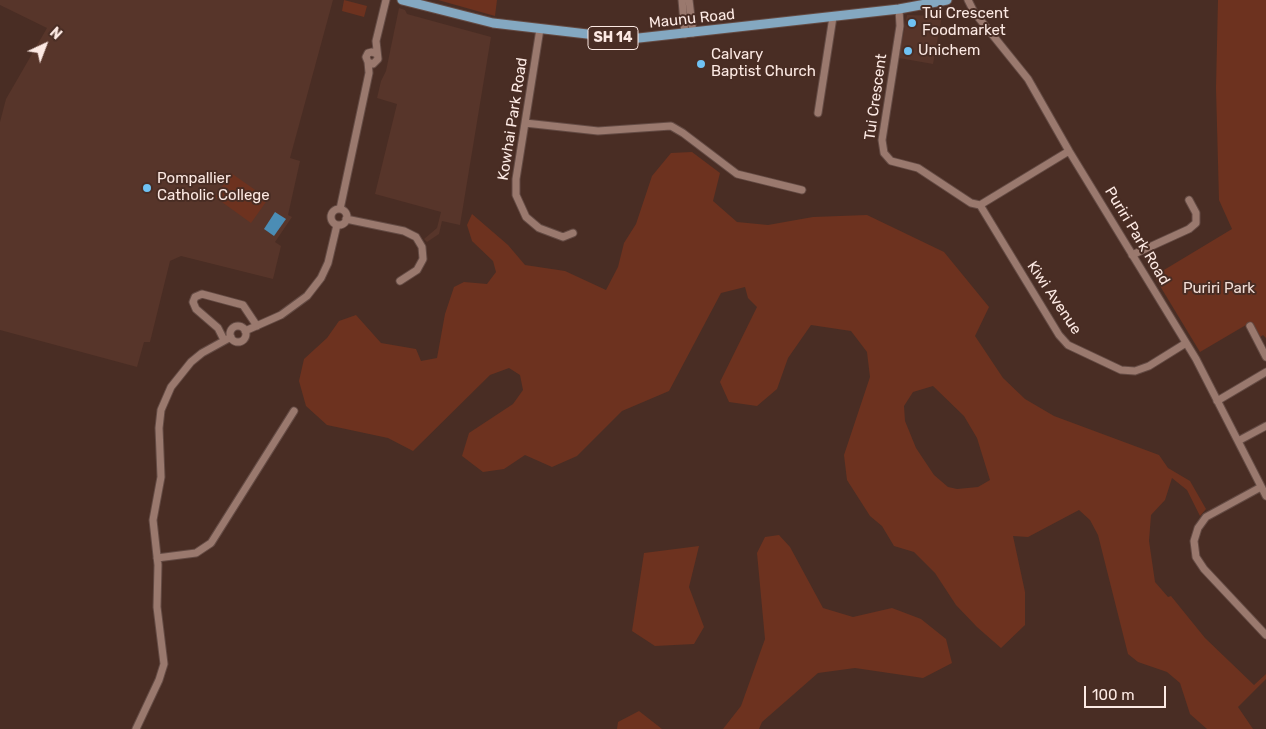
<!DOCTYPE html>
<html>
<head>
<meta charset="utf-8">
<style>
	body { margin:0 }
	#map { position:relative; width:1266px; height:729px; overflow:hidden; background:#492d24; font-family:Rubik,sans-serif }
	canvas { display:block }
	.north { position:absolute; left:20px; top:20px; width:50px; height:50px; -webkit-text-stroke:4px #492d24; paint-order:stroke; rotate:43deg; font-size:14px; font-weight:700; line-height:20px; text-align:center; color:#fce9e3 }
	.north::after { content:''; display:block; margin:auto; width:18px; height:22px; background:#fce9e3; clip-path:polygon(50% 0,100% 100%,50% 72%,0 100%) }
	.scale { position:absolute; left:1084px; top:686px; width:82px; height:22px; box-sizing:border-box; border:2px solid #fce9e3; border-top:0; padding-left:6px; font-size:15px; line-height:18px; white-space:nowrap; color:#fce9e3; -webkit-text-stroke:4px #492d24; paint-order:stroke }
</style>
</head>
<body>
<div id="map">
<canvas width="1266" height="729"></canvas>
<div class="north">N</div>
<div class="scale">100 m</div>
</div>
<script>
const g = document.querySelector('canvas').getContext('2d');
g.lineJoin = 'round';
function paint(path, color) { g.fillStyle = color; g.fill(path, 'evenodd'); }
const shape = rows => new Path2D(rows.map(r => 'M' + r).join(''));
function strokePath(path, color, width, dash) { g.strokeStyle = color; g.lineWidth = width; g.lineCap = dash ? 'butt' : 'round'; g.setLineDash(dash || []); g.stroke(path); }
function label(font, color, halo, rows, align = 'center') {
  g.font = font + ' Rubik,sans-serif'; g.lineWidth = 4; g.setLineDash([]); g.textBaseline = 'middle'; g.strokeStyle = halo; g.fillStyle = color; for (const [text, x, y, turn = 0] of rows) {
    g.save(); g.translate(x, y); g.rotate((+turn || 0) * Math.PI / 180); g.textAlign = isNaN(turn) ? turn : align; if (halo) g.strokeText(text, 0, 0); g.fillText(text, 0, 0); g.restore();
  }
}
paint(shape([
	[0,0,333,0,290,158,300,161,288,215,292,217,275,242,281,246,273,279,181,256,170,261,150,342,144,342,137,367,0,330,0,122,6,99,47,28,0,5],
	[399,8,405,10,407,14,491,37,460,225,442,221,439,234,427,242,424,239,437,228,441,212,375,194,397,104,377,98,381,81,386,71],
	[907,15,942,16,933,64,899,58]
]), '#57352a');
paint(shape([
	[344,0,367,6,364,17,342,11],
	[438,0,497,0,495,16],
	[1218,0,1266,0,1266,338,1263,335,1260,337,1251,322,1200,352,1154,276,1232,229,1219,200,1216,88],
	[692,152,720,173,713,201,737,222,768,225,813,217,867,215,944,252,989,307,975,336,1003,378,1025,399,1054,416,1159,455,1168,468,1190,481,1206,509,1200,516,1187,490,1172,478,1165,500,1151,515,1149,541,1155,582,1168,597,1171,596,1205,638,1254,685,1266,674,1266,679,1238,707,1253,729,1207,729,1190,714,1180,683,1167,672,1138,662,1128,654,1098,535,1090,520,1079,510,1028,537,1013,536,1025,592,1025,625,1001,648,977,627,956,605,935,573,914,552,894,546,882,526,870,516,847,480,844,455,870,377,867,352,851,331,811,325,788,358,777,389,757,406,729,402,720,382,757,307,748,298,745,287,721,293,669,391,622,411,577,456,552,467,525,455,504,469,483,472,462,456,469,433,513,404,523,390,520,375,509,368,490,375,413,451,388,438,327,425,306,406,299,381,304,359,327,338,339,321,356,315,381,343,416,349,421,361,437,358,445,314,454,287,464,282,487,284,496,272,493,261,472,241,467,225,472,214,508,245,525,265,565,271,606,290,618,267,624,243,636,224,652,176,671,153],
	[933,386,964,416,977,438,990,480,978,487,957,489,948,487,934,475,916,448,905,421,904,406,913,392],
	[231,173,268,199,251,223,215,197],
	[779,535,790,547,823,608,853,617,892,608,921,619,946,639,952,663,923,678,855,668,818,673,762,722,759,729,723,729,741,706,765,639,757,553,765,537],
	[699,546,689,587,704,627,694,644,655,646,632,631,644,553],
	[639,711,662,729,617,729,618,722]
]), '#6d321f');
paint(shape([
	[275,212,286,219,274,236,264,229]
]), '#4b8db5');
const minor = shape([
	[682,0,685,34],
	[689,0,693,33],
	[968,0,974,12,1028,79,1069,151,1196,359,1266,496],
	[899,9,900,26,882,140,884,153,891,161,918,168,971,203,980,205,1069,151],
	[540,29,516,179,516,195,526,217,539,228,563,237,573,233],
	[377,54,372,52,368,53,366,57,368,62,373,64,378,59,376,41,386,0],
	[818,113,833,17],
	[525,123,598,131,671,126,683,133,737,174,802,190],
	[980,205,1059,335,1068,345,1121,370,1135,371,1149,366,1186,343],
	[340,209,369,73,368,62],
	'331 217a8 8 0 1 1 16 0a8 8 0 1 1-16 0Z',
	[346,219,404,231,416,237,422,247,423,259,417,270,400,281],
	[1132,255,1189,229,1196,223,1196,213,1189,200],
	[1250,326,1266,357],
	'230 334a8 8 0 1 1 16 0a8 8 0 1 1-16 0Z',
	[245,331,281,315,307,296,321,278,328,263,337,225],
	[224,340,218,328,196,309,193,302,195,297,202,294,243,305,257,326],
	[1217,401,1266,372],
	[1238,441,1266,426],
	[1261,487,1206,517,1198,528,1194,541,1196,557,1204,569,1266,635],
	[157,558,196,553,211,543,294,411],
	[136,729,159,680,164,664,157,607,158,565,153,520,161,477,159,428,161,410,171,387,191,362,202,353,231,337]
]);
const major = shape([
	[402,0,493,23,630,39,899,9,947,0]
]);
strokePath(minor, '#644b44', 9);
strokePath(major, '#644b44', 11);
strokePath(minor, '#9a796e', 7);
strokePath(major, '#84a8c1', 9);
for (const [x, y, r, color] of [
	[912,23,5,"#6fc2f4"],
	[908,51,5,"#6fc2f4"],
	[701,64,5,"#6fc2f4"],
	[147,188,5,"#6fc2f4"]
]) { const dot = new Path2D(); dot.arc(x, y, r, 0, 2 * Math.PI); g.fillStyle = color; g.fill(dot); strokePath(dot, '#492d24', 2); }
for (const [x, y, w] of [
	[613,38,50]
]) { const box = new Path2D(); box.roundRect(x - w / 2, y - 11.5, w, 23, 4); g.fillStyle = '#492d24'; g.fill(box); strokePath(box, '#fce9e3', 1); }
label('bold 14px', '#fce9e3', null, [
	["SH 14",613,38]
]);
label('15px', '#fce9e3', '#492d24', [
	["Tui Crescent",922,14],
	["Foodmarket",922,31],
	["Unichem",918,51],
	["Calvary",711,55],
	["Baptist Church",711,72],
	["Pompallier",157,179],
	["Catholic College",157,196]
], 'left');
label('15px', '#fce9e3', '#492d24', [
	["Maunu Road",692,19,-6],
	["Tui Crescent",876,97,-82],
	["Kowhai Park Road",513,119,-81],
	["Puriri Park Road",1137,236,59],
	["Kiwi Avenue",1054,298,56]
]);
label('15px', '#f2ded7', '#492d24', [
	["Puriri Park",1219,289]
]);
</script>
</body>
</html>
